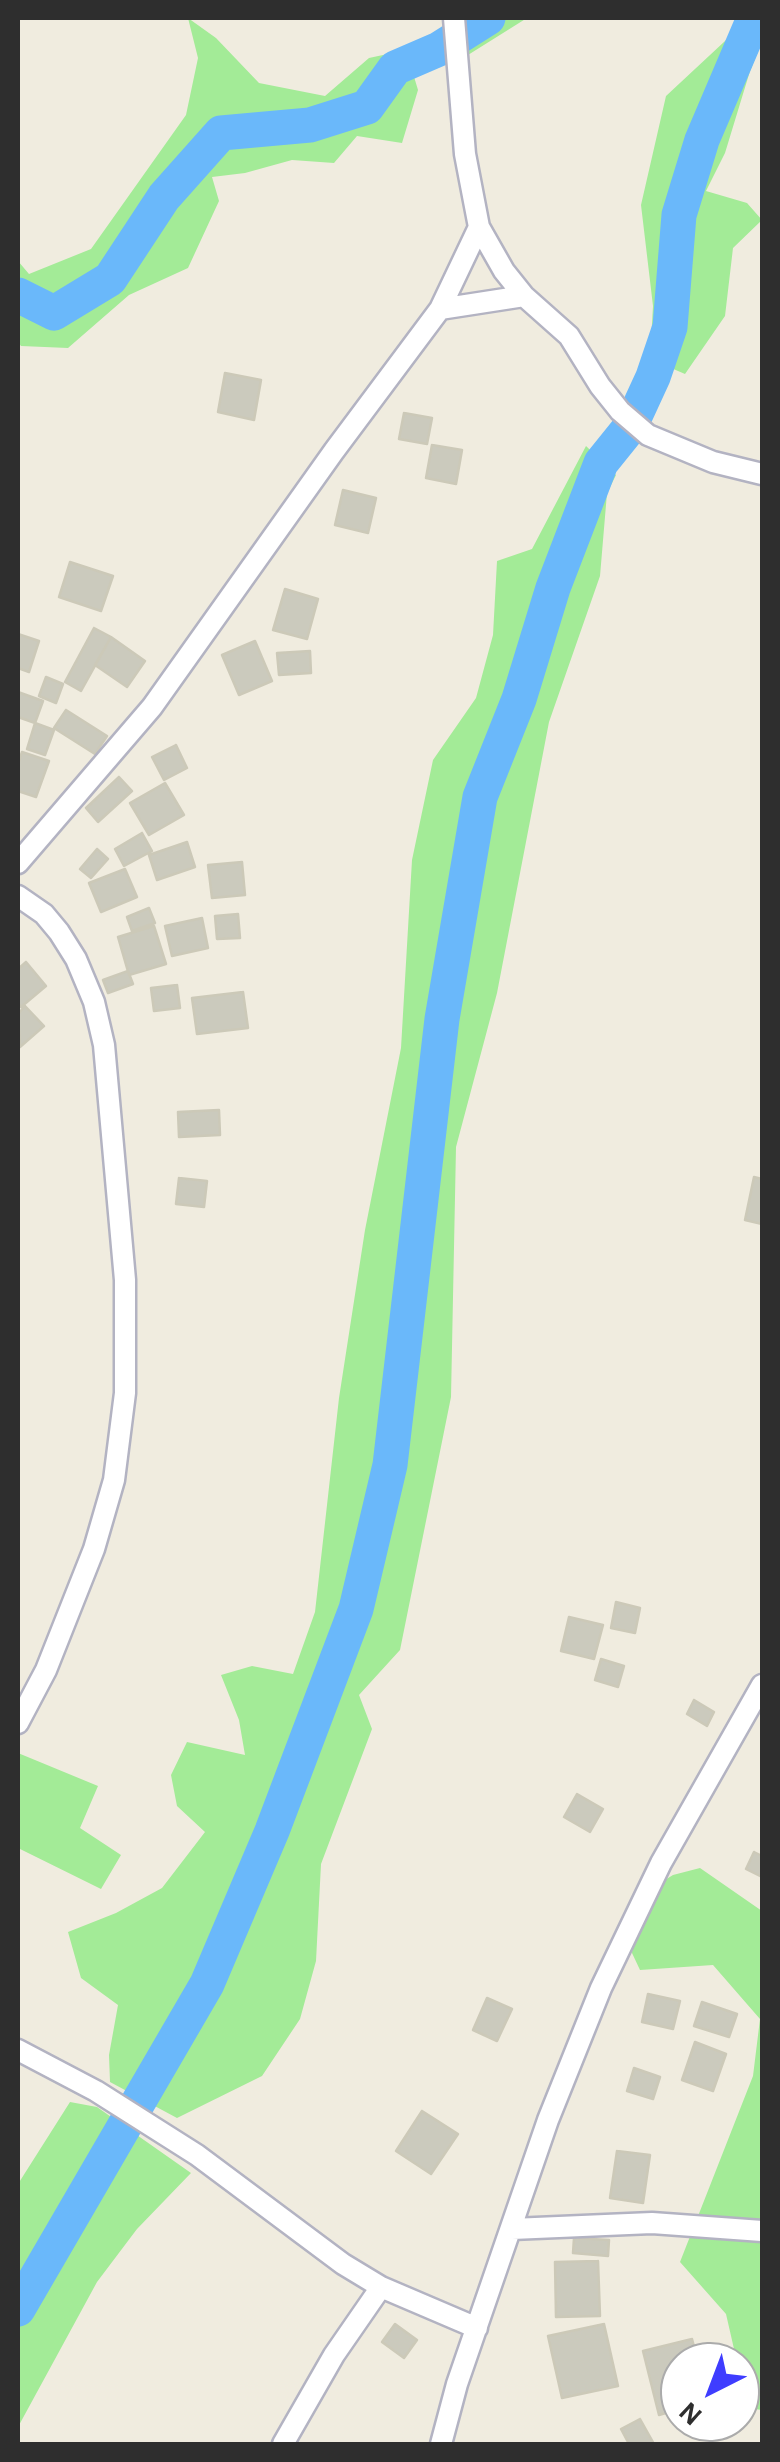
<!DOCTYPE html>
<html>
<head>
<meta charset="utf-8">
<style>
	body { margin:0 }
	#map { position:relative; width:780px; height:2462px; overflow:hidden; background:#f0ecdf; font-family:"Alegreya Sans",sans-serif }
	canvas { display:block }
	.frame { position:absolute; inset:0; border:20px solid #2e2e2e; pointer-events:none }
	.north { position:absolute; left:660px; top:2342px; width:100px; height:100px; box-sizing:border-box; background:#fff; border:2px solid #ababab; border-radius:50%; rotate:222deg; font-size:28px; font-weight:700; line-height:40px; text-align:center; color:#2e2e2e }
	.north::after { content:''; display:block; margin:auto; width:35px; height:45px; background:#3f3dff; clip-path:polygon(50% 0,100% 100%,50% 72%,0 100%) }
</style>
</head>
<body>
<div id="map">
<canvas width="780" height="2462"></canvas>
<div class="frame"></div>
<div class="north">N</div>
</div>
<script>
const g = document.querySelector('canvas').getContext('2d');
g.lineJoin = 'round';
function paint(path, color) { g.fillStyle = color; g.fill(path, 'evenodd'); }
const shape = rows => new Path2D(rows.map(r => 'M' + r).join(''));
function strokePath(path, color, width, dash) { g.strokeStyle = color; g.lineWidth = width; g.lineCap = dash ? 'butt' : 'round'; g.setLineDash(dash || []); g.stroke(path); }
paint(shape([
	[188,18,216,38,259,83,325,96,369,58,406,50,418,90,402,143,357,136,334,163,292,160,245,173,212,177,219,201,188,268,129,295,68,348,21,346,18,342,18,261,29,274,91,249,186,115,198,58],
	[450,18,527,18,452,65],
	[742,18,762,18,762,42,750,71,725,153,706,191,747,203,762,220,733,248,725,316,685,374,650,359,653,306,641,205,666,96,739,28],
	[586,446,616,475,607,493,600,576,549,722,497,993,456,1147,451,1397,400,1650,359,1695,372,1729,321,1864,316,1961,300,2019,262,2076,177,2118,110,2082,109,2055,118,2005,81,1978,68,1932,116,1913,162,1888,205,1832,177,1806,171,1775,187,1742,245,1755,239,1720,221,1675,252,1666,293,1674,315,1612,339,1398,365,1230,401,1048,412,860,433,760,476,698,493,635,497,561,532,549],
	[18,1753,98,1786,80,1828,121,1855,101,1889,18,1848],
	[700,1868,762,1911,762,2410,747,2408,740,2362,737,2362,726,2314,680,2262,753,2076,760,2019,713,1965,640,1970,632,1953,633,1933,655,1886,673,1875],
	[70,2102,97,2107,191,2173,137,2229,97,2282,18,2427,18,2184]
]), '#a3eb97');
strokePath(shape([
	[18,295,54,313,110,279,164,197,221,133,310,125,367,107,395,68,439,49,488,18],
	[18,2309,207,1984,272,1831,356,1609,390,1465,442,1019,480,797,519,699,553,588,601,463,630,427,653,377,670,327,679,215,702,140,754,18]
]), '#6ab8fa', 35);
const building = shape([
	[225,373,261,380,254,420,218,412,225,373],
	[404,413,432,418,427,444,399,439,404,413],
	[432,445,462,450,456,484,426,478,432,445],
	[343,490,376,498,368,533,335,525,343,490],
	[70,562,113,576,101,611,59,597,70,562],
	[285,589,318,599,307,639,273,630,285,589],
	[94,628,111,637,81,691,65,682,94,628],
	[18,634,39,641,29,672,18,668,18,634],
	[111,637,145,661,127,687,95,665,111,637],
	[255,641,272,681,239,695,222,655,255,641],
	[310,651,311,673,279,675,277,653,310,651],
	[46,677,63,684,56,703,39,696,46,677],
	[18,692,43,701,35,723,18,717,18,692],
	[66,710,107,736,95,754,54,728,66,710],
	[35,723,54,730,45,755,27,749,35,723],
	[176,745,187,768,164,780,152,757,176,745],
	[22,752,49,761,36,797,18,791,18,764,22,752],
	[119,777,132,791,98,822,86,808,119,777],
	[165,783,184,815,149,835,130,803,165,783],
	[142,833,152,851,124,866,115,849,142,833],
	[187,842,195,867,157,880,149,855,187,842],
	[97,849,108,859,91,878,80,869,97,849],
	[242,862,245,895,212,898,208,865,242,862],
	[125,869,137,897,101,912,89,883,125,869],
	[149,908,155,923,132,931,127,917,149,908],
	[238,914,240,938,217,939,215,916,238,914],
	[202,918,208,948,172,956,165,926,202,918],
	[154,926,166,964,129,975,118,937,154,926],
	[26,962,46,986,21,1007,18,1003,18,969,26,962],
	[128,971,133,984,108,993,103,980,128,971],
	[177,985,180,1008,154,1011,151,988,177,985],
	[243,992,248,1028,197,1034,192,998,243,992],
	[25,1006,44,1026,20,1047,18,1014,25,1006],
	[219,1110,220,1135,179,1137,178,1112,219,1110],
	[754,1177,762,1179,762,1224,745,1220,754,1177],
	[179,1178,207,1181,204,1207,176,1204,179,1178],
	[616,1602,640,1608,635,1633,611,1628,616,1602],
	[569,1617,603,1625,594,1659,561,1651,569,1617],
	[601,1659,624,1666,618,1687,595,1680,601,1659],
	[694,1700,714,1712,707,1726,687,1714,694,1700],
	[577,1794,603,1809,590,1832,564,1817,577,1794],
	[754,1852,762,1856,762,1877,746,1869,754,1852],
	[648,1994,680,2001,673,2029,642,2022,648,1994],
	[487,1998,512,2009,497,2041,473,2030,487,1998],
	[702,2002,737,2014,729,2037,694,2026,702,2002],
	[695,2042,726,2054,713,2091,682,2080,695,2042],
	[634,2068,660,2077,653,2099,627,2091,634,2068],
	[422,2111,458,2134,431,2174,396,2151,422,2111],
	[617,2151,650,2155,643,2203,610,2198,617,2151],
	[574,2238,609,2240,608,2256,573,2253,574,2238],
	[598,2261,600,2316,556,2317,555,2262,598,2261],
	[395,2324,417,2340,404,2358,382,2342,395,2324],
	[604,2324,618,2386,562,2398,548,2336,604,2324],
	[692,2339,698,2362,680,2362,680,2409,659,2415,643,2351,692,2339],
	[640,2419,654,2444,629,2444,621,2429,640,2419]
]);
paint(building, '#cbcabd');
strokePath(building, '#ccc9b8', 2.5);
const street = shape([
	[454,18,465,154,479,227,504,271,524,296,569,336,600,386,620,411,648,435,713,462,762,474],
	[440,309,524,296],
	[18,863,152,707,334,451,440,309,479,227],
	[18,896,44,914,59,932,76,959,94,1002,104,1045,125,1280,125,1393,114,1480,94,1549,46,1670,18,1723],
	[18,2050,96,2091,197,2155,343,2264,381,2287,477,2328],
	[512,2229,652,2223,762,2231],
	[283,2444,334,2355,381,2287],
	[441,2444,457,2384,548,2120,601,1988,661,1863,762,1685]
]);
strokePath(street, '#b3b3c2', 25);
strokePath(street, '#fff', 20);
</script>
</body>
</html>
